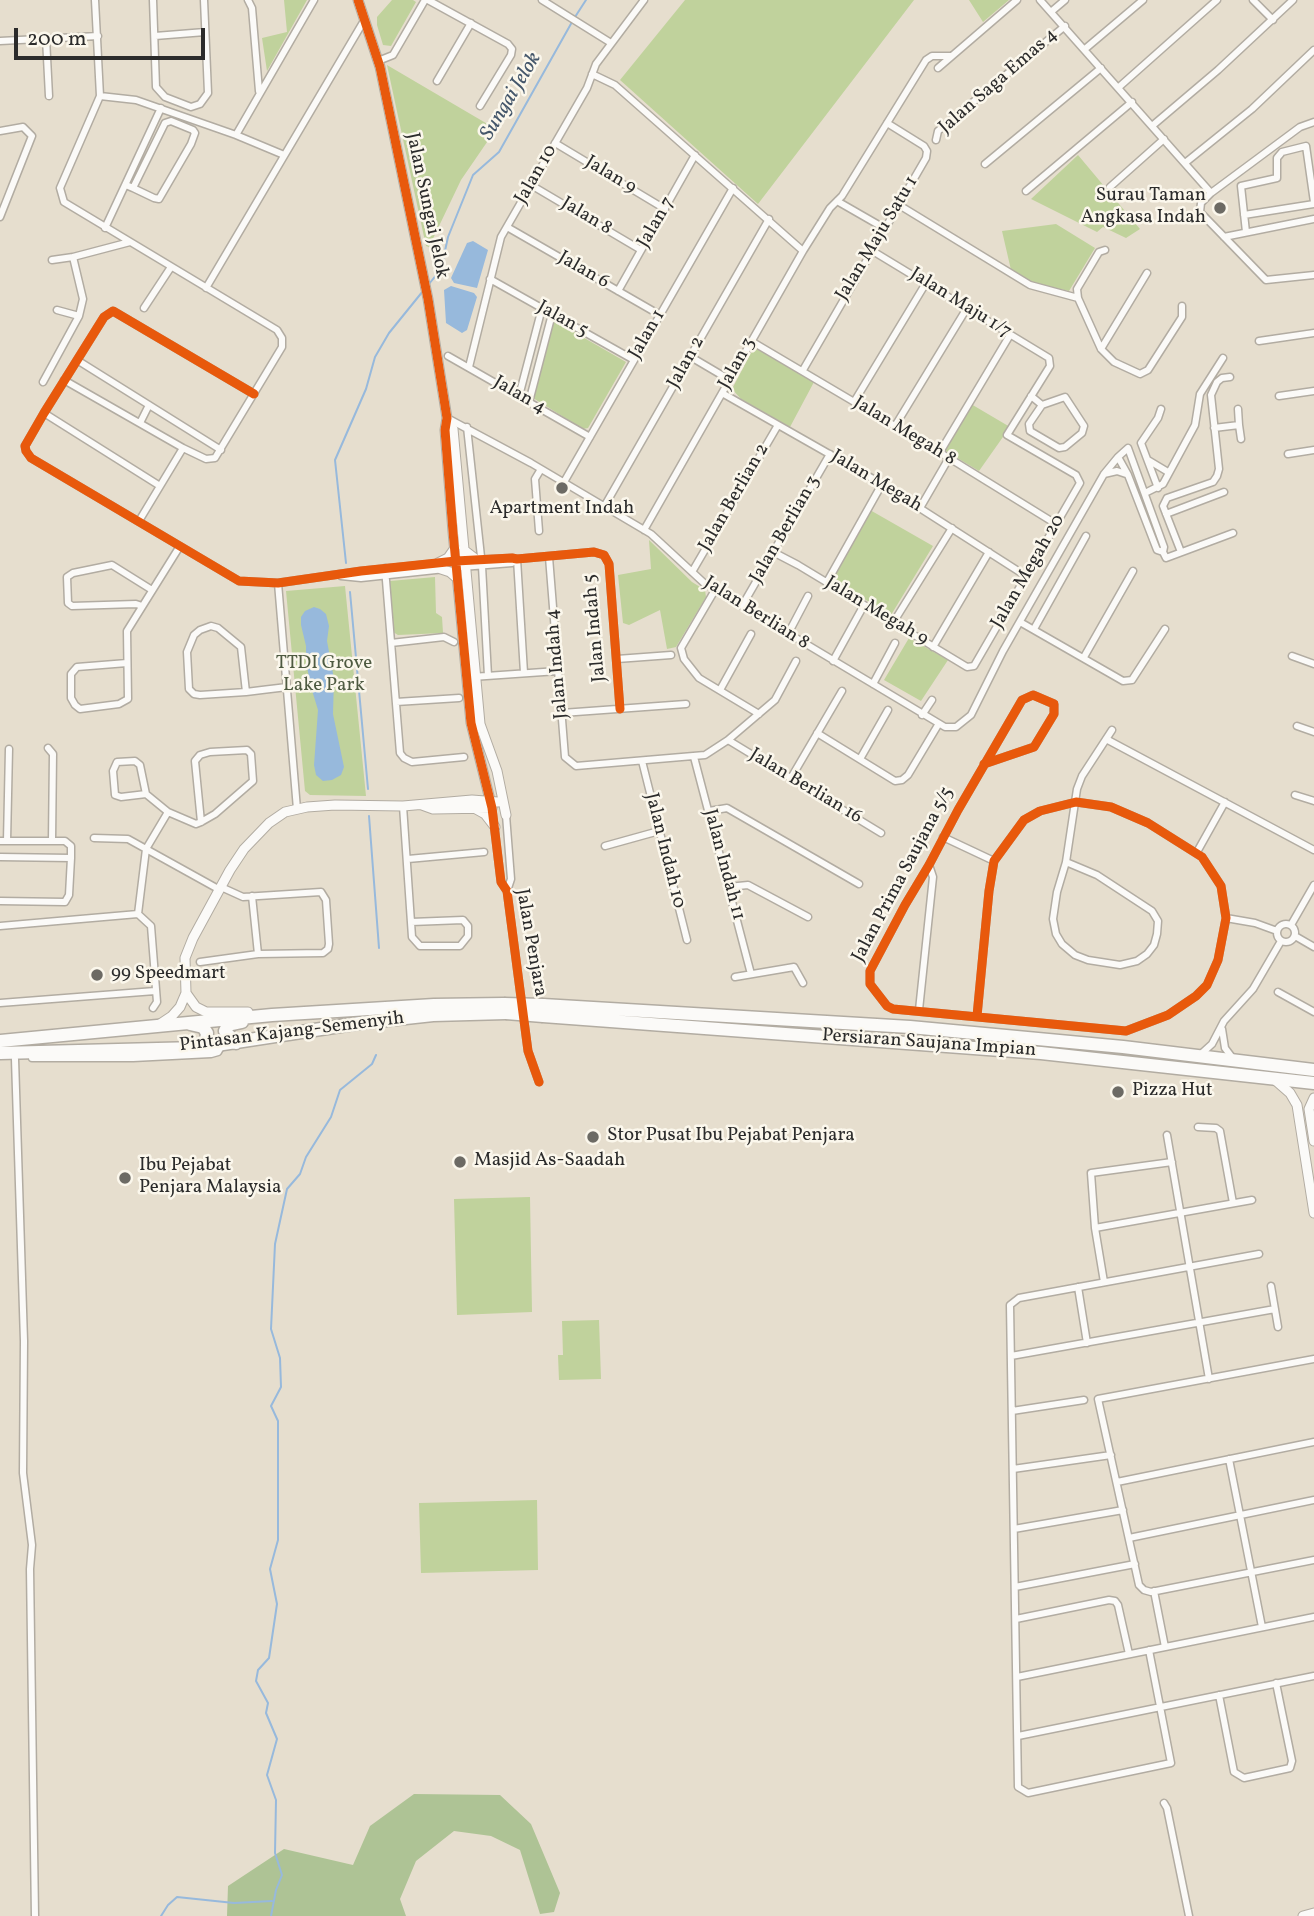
<!DOCTYPE html>
<html>
<head>
<meta charset="utf-8">
<style>
	body { margin:0 }
	#map { position:relative; width:1314px; height:1916px; overflow:hidden; background:#e6dece; font-family:Vollkorn,serif }
	canvas { display:block }
	.scale { position:absolute; left:14px; top:28px; width:191px; height:32px; box-sizing:border-box; border:4px solid #2b2b2b; border-top:0; padding-left:9px; font-size:21px; line-height:24px; white-space:nowrap; color:#2b2b2b; -webkit-text-stroke:5px #fbf7ec; paint-order:stroke }
</style>
</head>
<body>
<div id="map">
<canvas width="1314" height="1916"></canvas>
<div class="scale">200 m</div>
</div>
<script>
const g = document.querySelector('canvas').getContext('2d');
g.lineJoin = 'round';
function paint(path, color) { g.fillStyle = color; g.fill(path, 'evenodd'); }
const shape = rows => new Path2D(rows.map(r => 'M' + r).join(''));
function strokePath(path, color, width, dash) { g.strokeStyle = color; g.lineWidth = width; g.lineCap = dash ? 'butt' : 'round'; g.setLineDash(dash || []); g.stroke(path); }
function label(font, color, halo, rows, align = 'center') {
  g.font = font + ' Vollkorn,serif'; g.lineWidth = 5; g.setLineDash([]); g.textBaseline = 'middle'; g.strokeStyle = halo; g.fillStyle = color; for (const [text, x, y, turn = 0] of rows) {
    g.save(); g.translate(x, y); g.rotate((+turn || 0) * Math.PI / 180); g.textAlign = isNaN(turn) ? turn : align; if (halo) g.strokeText(text, 0, 0); g.fillText(text, 0, 0); g.restore();
  }
}
paint(shape([
	[284,0,307,0,267,71,262,38,287,32],
	[392,0,413,0,416,2,391,46,383,45,377,25,377,17],
	[685,0,914,0,758,204,620,80],
	[969,0,1009,0,983,22],
	[387,65,496,129,461,180,429,247,426,246],
	[1078,155,1140,229,1126,238,1103,227,1097,232,1031,199],
	[1056,224,1095,248,1069,291,1036,284,1011,270,1002,231],
	[553,320,626,362,588,428,583,429,533,398],
	[758,349,814,382,790,427,741,399,732,389,752,351],
	[971,404,1010,427,979,471,944,450],
	[870,510,933,546,891,615,831,579],
	[649,540,692,582,705,590,706,597,676,647,667,649,660,610,629,625,623,623,618,575,651,569],
	[435,577,436,613,442,617,443,633,398,635,393,632,390,581],
	[345,586,366,796,310,795,305,791,286,591],
	[909,638,948,660,921,701,884,680],
	[530,1197,532,1312,457,1315,454,1199],
	[599,1320,601,1379,559,1380,558,1355,563,1355,562,1321],
	[537,1500,538,1570,421,1573,419,1503]
]), '#c0d29c');
paint(shape([
	[414,1794,500,1795,531,1824,560,1893,554,1912,540,1914,520,1850,491,1836,454,1831,416,1861,400,1899,406,1916,227,1916,228,1886,284,1849,353,1865,370,1826]
]), '#aec395');
paint(shape([
	[473,241,488,250,477,288,454,283,451,278,467,243],
	[451,286,474,293,477,297,467,330,462,333,446,323,444,290],
	[314,607,320,609,326,614,329,626,327,641,334,679,333,714,344,767,341,775,332,780,323,781,316,775,314,765,318,710,311,687,306,662,306,646,301,625,301,617,305,611]
]), '#97b9dc');
strokePath(shape([
	[575,17,586,0],
	[429,284,441,269,448,237,473,175,499,152,572,22],
	[346,563,335,460,366,389,375,357,389,333,423,291],
	[350,592,368,789],
	[369,816,379,948],
	[161,1916,168,1905,177,1897,234,1903,272,1901],
	[271,1916,276,1890,282,1875,275,1853,276,1800,267,1775,277,1739,266,1713,268,1703,256,1681,258,1670,269,1658,277,1604,270,1569,278,1540,278,1421,271,1406,281,1387,280,1358,271,1329,275,1244,287,1189,300,1174,306,1157,331,1117,340,1090,372,1064,376,1055]
]), '#97b9dc', 2);
const street = shape([
	[153,0,156,87,165,97,191,107,200,104,208,93,204,0],
	[248,0,252,8,259,91],
	[428,0,508,44,512,49,511,55,480,106],
	[542,0,611,43],
	[1040,0,1211,193],
	[1253,0,1273,20],
	[1052,11,1065,0],
	[155,36,205,32],
	[46,38,49,96],
	[0,41,98,36],
	[1085,49,1143,0],
	[378,61,393,55,425,0],
	[938,68,1017,0],
	[592,74,615,85,803,251],
	[437,81,471,23],
	[1119,87,1217,0],
	[100,96,136,100,236,135,284,155],
	[1314,122,1300,127,1211,193,1201,203,1200,212,1266,280,1314,275],
	[1152,126,1218,70,1293,0],
	[0,131,23,127,32,136,0,217],
	[236,135,314,0],
	[936,140,938,131,1065,26],
	[555,143,665,209],
	[1185,163,1252,109,1314,50],
	[985,164,1101,68],
	[126,185,133,188,154,198,159,199,191,144,195,133,193,130,171,121,165,123,133,188],
	[531,185,641,250],
	[1110,187,1164,139],
	[1026,191,1132,102],
	[837,201,884,228],
	[899,205,1030,285,1078,298],
	[1244,215,1314,204],
	[507,227,660,315],
	[105,228,161,108],
	[1246,232,1241,186,1277,178,1277,158,1282,152,1306,146,1314,202],
	[1224,237,1314,219],
	[1105,250,1099,252,1077,289,1078,298,1101,349,1114,362,1140,374,1148,370,1182,317,1182,306],
	[52,260,73,257],
	[490,279,634,360],
	[206,288,365,19],
	[618,291,695,155],
	[144,308,171,267],
	[57,310,79,316],
	[751,341,949,458,1056,524],
	[1259,341,1314,333],
	[1101,349,1147,273],
	[448,356,590,437],
	[691,357,730,380],
	[77,360,221,450],
	[469,367,501,237,587,88,596,64,644,0],
	[803,370,926,158,927,151,924,146,887,123],
	[64,380,183,448,206,459,215,458,282,347,282,338,277,330,64,202,60,188,100,96,95,0],
	[43,382,79,316,83,299,73,257,130,242],
	[722,393,882,484,1026,576],
	[254,394,113,311,104,317,44,413,25,446,26,451,31,458,239,581,278,583,361,571,460,561],
	[519,396,542,308],
	[1031,396,1042,405,1065,397,1084,426,1082,433,1065,447,1059,448,1030,431,1029,424,1042,405],
	[1279,396,1314,391],
	[529,402,552,314],
	[854,402,926,283],
	[44,413,160,486],
	[447,418,531,463,651,534,704,583,945,727,956,727,971,715,1003,651,1104,474,1118,457,1128,448,1164,547,1163,552],
	[140,423,149,405],
	[1239,425,1241,439],
	[895,426,967,308],
	[467,427,482,566,488,676],
	[1214,428,1239,425,1238,409],
	[940,452,1010,335],
	[1288,454,1314,450],
	[1118,457,1128,475,1157,550,1163,552,1166,558,1233,533],
	[1148,460,1168,472],
	[1104,474,1117,471,1126,474],
	[564,482,733,188],
	[1158,488,1141,443,1158,418,1161,409],
	[1145,493,1163,484,1195,425,1200,394,1223,358],
	[604,507,769,219],
	[920,508,949,458],
	[1166,514,1224,492],
	[139,521,183,448],
	[644,530,803,251,830,208,842,196,926,60,932,56,950,56],
	[539,531,535,479,541,469],
	[773,552,798,565,967,667,974,666,1080,483,1076,475,1007,435,1050,366,1049,358,871,250],
	[1181,552,1163,506,1167,498,1213,482,1217,476,1219,469,1211,395,1217,382,1222,378,1230,377],
	[549,557,565,757,576,766,705,755,728,740,775,700,796,661],
	[517,559,524,673],
	[474,560,512,558,517,559,594,552,604,555,609,564,620,709],
	[462,567,512,563,517,559],
	[385,568,400,753,404,758,412,762,464,757],
	[692,572,778,425],
	[341,576,361,578,445,569],
	[827,582,882,484],
	[278,583,297,809],
	[715,590,681,648,684,659,699,678,759,714],
	[142,606,136,604,72,606,68,603,67,577,73,573,112,565,152,590],
	[742,606,830,454],
	[1020,622,1123,681,1132,680,1165,629],
	[893,623,952,528],
	[1034,629,1086,536],
	[788,634,808,596],
	[391,643,444,637,454,642],
	[933,647,989,552],
	[1292,656,1314,664],
	[1084,657,1133,571],
	[617,659,671,655],
	[833,661,864,605],
	[127,663,77,667,71,674,71,698,75,705,80,709,119,704,128,699,127,631,180,546],
	[472,677,558,671],
	[873,684,895,643],
	[720,690,751,634],
	[246,692,241,647,218,628,211,626,200,630,194,635,187,652,189,689,194,694,200,695,246,692,262,690,287,687],
	[396,702,459,698],
	[562,713,686,704],
	[922,715,932,700],
	[1297,726,1314,732],
	[817,733,895,781,902,780,908,775,938,725],
	[1106,739,1314,850],
	[728,740,881,833],
	[48,748,53,754,52,841],
	[694,757,751,974],
	[860,759,888,710],
	[642,761,687,940],
	[791,778,842,691],
	[1295,795,1314,801],
	[403,806,412,937,420,946,460,946,468,936,468,926,463,920,411,922],
	[492,808,501,882,507,891,528,1051,539,1082],
	[709,811,727,808,859,884],
	[168,812,196,824,201,822,215,814,253,781,251,754,247,750,210,752,200,755,195,761,201,822],
	[506,815,511,879,507,891],
	[943,837,994,861],
	[94,838,128,839,220,890],
	[0,841,65,841,71,846,71,858,69,895,65,902,0,901],
	[7,841,9,749],
	[605,846,659,831],
	[1197,852,1225,802],
	[0,857,71,858],
	[408,859,484,852],
	[1066,862,1097,875,1152,911,1158,921,1157,934,1154,945,1147,954,1137,961,1120,965,1088,960,1075,955,1062,944,1056,934,1053,919,1057,892,1066,862,1077,789,1082,776,1112,730],
	[728,887,748,885,808,917],
	[252,896,258,954],
	[138,914,146,849,168,812,146,794,140,765,135,761,117,762,113,771,115,795,121,797,146,794],
	[1226,918,1255,923,1277,931],
	'1277 933a9 9 0 1 1 18 0a9 9 0 1 1-18 0Z',
	[1291,925,1314,885],
	[0,926,138,914,151,926,157,1002,153,1008],
	[1295,936,1314,947],
	[200,962,258,954,323,953,328,949,329,944,326,900,321,892,243,897,221,887],
	[735,977,794,967,803,983],
	[1278,992,1314,1012],
	[0,1003,155,991],
	[919,1010,933,877,929,865],
	[977,1016,989,891,994,861,1024,820,1040,811,1076,802,1111,807,1148,823,1202,857,1221,886,1226,918,1218,960,1207,985,1196,996,1168,1015,1126,1031,893,1009,887,1006,870,984,870,971,905,905,929,865,958,810,1022,700,1033,695,1054,704,1054,714,1034,747,984,764],
	[1222,1029,1225,1048,1234,1060],
	[1201,1054,1212,1044,1224,1021,1253,989,1281,941],
	[32,1058,133,1058,211,1054,218,1052,222,1045],
	[15,1059,24,1341,23,1473,32,1545,30,1569,35,1916],
	[1198,1127,1216,1128,1220,1131,1233,1203],
	[1167,1135,1209,1379],
	[1095,1228,1252,1200],
	[1104,1282,1095,1228,1091,1173,1172,1162],
	[1271,1286,1278,1327],
	[1078,1287,1087,1343],
	[1011,1356,1275,1309],
	[1314,1359,1098,1399,1139,1585,1144,1590,1151,1592,1314,1560],
	[1012,1411,1084,1400],
	[1229,1459,1262,1627],
	[1013,1469,1111,1455],
	[1117,1482,1314,1442],
	[1014,1529,1123,1510],
	[1129,1538,1314,1500],
	[1015,1587,1135,1564],
	[1154,1591,1165,1647],
	[1016,1619,1109,1600,1115,1601,1118,1605,1129,1654],
	[1149,1650,1171,1763,1028,1793,1018,1787,1010,1305,1019,1298,1259,1254],
	[1017,1677,1314,1617],
	[1219,1695,1234,1772,1244,1778,1290,1768,1292,1761,1276,1683],
	[1018,1736,1314,1676],
	[1164,1803,1167,1808,1189,1916]
]);
const secondary = shape([
	[358,0,380,67,428,299,447,418,445,430,453,532,471,723,492,808],
	[447,422,453,429,480,724,497,771,506,815],
	[464,550,477,560],
	[438,563,448,558,455,548],
	[441,569,450,572,457,578],
	[422,805,433,809,492,808],
	[476,809,485,814,495,827],
	[186,993,196,1007,206,1012,248,1012],
	[160,1024,172,1016,180,1007,186,993,185,958,193,938,230,870,244,849,269,823,285,812,307,807,335,805,403,806,472,800,498,802],
	[1274,1079,1290,1093,1297,1105,1314,1213],
	[1314,1098,1309,1109,1314,1141],
	[1303,1916,1314,1913]
]);
const highway = shape([
	[543,1005,910,1027,1123,1047,1314,1070],
	[543,1016,1041,1053,1314,1083],
	[190,1024,203,1027,207,1033,206,1040,197,1048],
	[0,1041,272,1015,434,1005,504,1004],
	[236,1043,225,1031,228,1025,242,1022],
	[0,1053,197,1048,360,1023,433,1015,506,1013]
]);
strokePath(street, '#b2aca2', 9);
strokePath(secondary, '#b2aca2', 11);
strokePath(highway, '#b2aca2', 15);
strokePath(street, '#fbfaf8', 6);
strokePath(secondary, '#fbfaf8', 9);
strokePath(highway, '#fbfaf8', 12);
const highwayBridge = shape([
	[504,1004,543,1005],
	[506,1013,543,1016]
]);
strokePath(highwayBridge, '#b2aca2', 15, []);
strokePath(highwayBridge, '#fbfaf8', 12);
strokePath(shape([
	[358,0,380,67,428,299,447,418,445,430,453,532,471,723,492,808,501,882,507,891,528,1051,539,1082],
	[254,394,113,311,104,317,44,413,25,446,26,451,31,458,239,581,278,583,361,571,456,561,512,558,517,559,594,552,604,555,609,564,620,709],
	[977,1016,989,891,994,861,1024,820,1040,811,1076,802,1111,807,1148,823,1202,857,1221,886,1226,918,1218,960,1207,985,1196,996,1168,1015,1126,1031,893,1009,887,1006,870,984,870,971,905,905,929,865,958,810,1022,700,1033,695,1054,704,1054,714,1034,747,984,764]
]), '#e8590c', 9);
for (const [x, y, r, color] of [
	[1220,208,7,"#6c6a64"],
	[562,488,7,"#6c6a64"],
	[97,975,7,"#6c6a64"],
	[1118,1092,7,"#6c6a64"],
	[593,1137,7,"#6c6a64"],
	[460,1162,7,"#6c6a64"],
	[125,1178,7,"#6c6a64"]
]) { const dot = new Path2D(); dot.arc(x, y, r, 0, 2 * Math.PI); g.fillStyle = color; g.fill(dot); strokePath(dot, '#fbf7ec', 2.5); }
label('19px', '#2b2b2b', '#fbf7ec', [
	["Jalan Saga Emas 4",999,82,-41],
	["Jalan 10",537,175,-60],
	["Jalan 9",610,176,31],
	["Jalan Sungai Jelok",426,206,78],
	["Jalan 8",586,217,31],
	["Jalan 7",657,223,-60],
	["Jalan Maju Satu 1",878,239,-59],
	["Jalan 6",583,271,30],
	["Jalan Maju 1/7",960,304,32],
	["Jalan 5",562,320,29],
	["Jalan 1",648,335,-60],
	["Jalan 2",687,363,-61],
	["Jalan 3",738,364,-61],
	["Jalan 4",519,396,30],
	["Jalan Megah 8",904,432,31],
	["Jalan Megah",876,482,31],
	["Jalan Berlian 2",735,498,-60],
	["Jalan Berlian 3",786,530,-60],
	["Jalan Megah 20",1029,572,-60],
	["Jalan Megah 9",876,612,31],
	["Jalan Berlian 8",756,614,32],
	["Jalan Indah 5",596,628,-95],
	["Jalan Indah 4",558,664,-95],
	["Jalan Berlian 16",805,787,31],
	["Jalan Indah 10",664,851,76],
	["Jalan Indah 11",723,865,75],
	["Jalan Prima Saujana 5/5",904,875,-62],
	["Jalan Penjara",530,943,80],
	["Pintasan Kajang-Semenyih",292,1033,-7],
	["Persiaran Saujana Impian",929,1044,4]
]);
label('19px', '#2b2b2b', '#fbf7ec', [
	["Surau Taman",1206,197,"right"],
	["Angkasa Indah",1206,219,"right"],
	["Apartment Indah",562,510,"center"],
	["99 Speedmart",111,975],
	["Pizza Hut",1132,1092],
	["Stor Pusat Ibu Pejabat Penjara",607,1137],
	["Masjid As-Saadah",474,1162],
	["Ibu Pejabat",139,1167],
	["Penjara Malaysia",139,1189]
], 'left');
label('19px', '#4e5a41', '#fbf7ec', [
	["TTDI Grove",324,665],
	["Lake Park",324,687]
]);
label('italic 21px', '#45576b', '#fbf7ec', [
	["Sungai Jelok",512,97,-59]
]);
</script>
</body>
</html>
